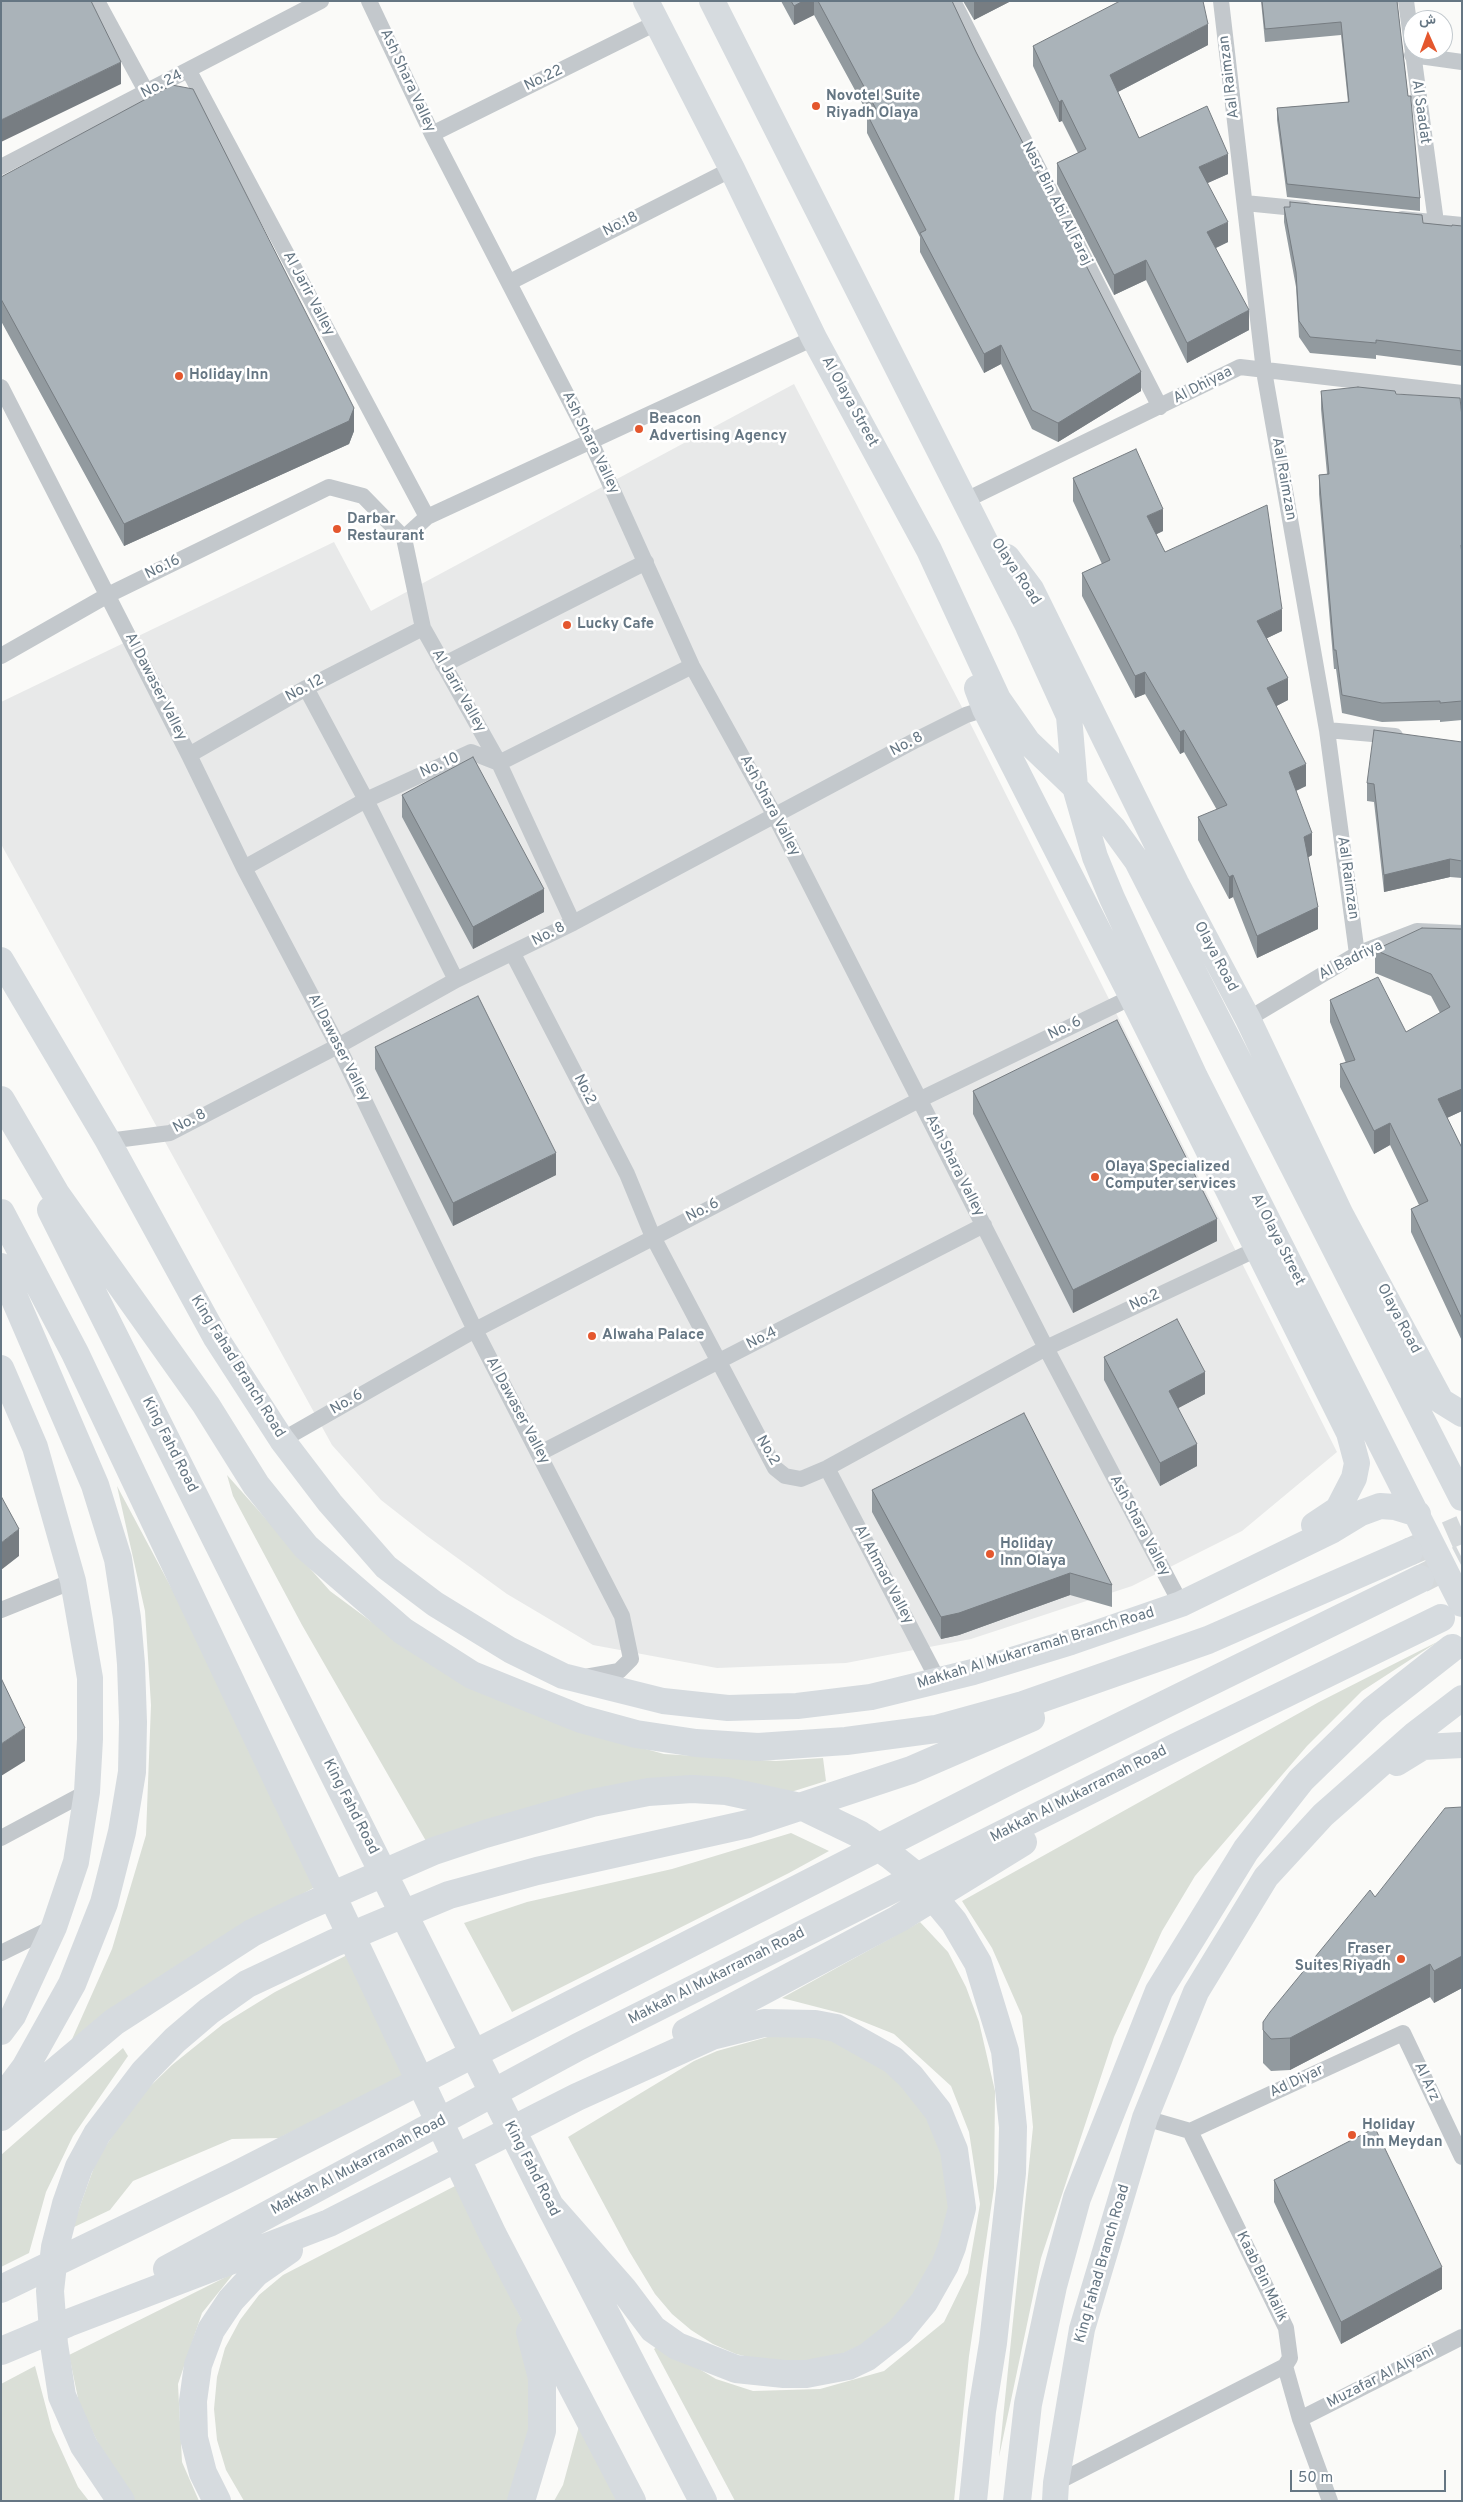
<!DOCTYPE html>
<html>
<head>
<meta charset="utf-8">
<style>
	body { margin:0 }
	#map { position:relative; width:1463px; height:2502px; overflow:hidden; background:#fafaf8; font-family:Overpass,Vazirmatn,sans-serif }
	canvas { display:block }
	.frame { position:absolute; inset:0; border:2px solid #657683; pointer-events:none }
	.north { position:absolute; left:1403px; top:10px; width:50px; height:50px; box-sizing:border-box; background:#fff; border:1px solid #c1c8cd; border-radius:50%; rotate:358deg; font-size:14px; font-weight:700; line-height:20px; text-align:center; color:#657683 }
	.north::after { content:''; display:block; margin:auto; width:18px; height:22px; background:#e4572e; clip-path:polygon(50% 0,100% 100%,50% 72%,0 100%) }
	.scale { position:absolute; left:1290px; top:2470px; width:156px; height:22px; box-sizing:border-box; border:2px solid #657683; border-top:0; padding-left:6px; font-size:15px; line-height:18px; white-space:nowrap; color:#657683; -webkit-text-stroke:4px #fff; paint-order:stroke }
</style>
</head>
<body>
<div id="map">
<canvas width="1463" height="2502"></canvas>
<div class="frame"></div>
<div class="north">ش</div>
<div class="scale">50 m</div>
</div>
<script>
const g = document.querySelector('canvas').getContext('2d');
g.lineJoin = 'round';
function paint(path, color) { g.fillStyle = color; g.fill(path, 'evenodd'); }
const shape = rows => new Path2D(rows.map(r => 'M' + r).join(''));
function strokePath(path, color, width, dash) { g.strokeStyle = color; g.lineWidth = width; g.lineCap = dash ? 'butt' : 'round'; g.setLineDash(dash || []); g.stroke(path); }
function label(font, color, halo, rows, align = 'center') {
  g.font = font + ' Overpass,sans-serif'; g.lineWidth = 5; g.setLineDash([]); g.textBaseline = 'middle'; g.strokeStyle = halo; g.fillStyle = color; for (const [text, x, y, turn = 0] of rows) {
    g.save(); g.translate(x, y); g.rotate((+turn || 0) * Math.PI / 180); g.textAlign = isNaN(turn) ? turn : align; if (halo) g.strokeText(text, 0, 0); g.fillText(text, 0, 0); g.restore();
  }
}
paint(shape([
	[794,384,966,715,1337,1452,1242,1531,1132,1586,971,1639,846,1663,717,1668,593,1645,507,1594,427,1536,381,1500,332,1445,1,844,1,702,334,542,371,611]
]), '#e8e9e9');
paint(shape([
	[227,1475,330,1591,384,1631,573,1729,664,1754,776,1761,823,1758,826,1781,791,1792,664,1779,614,1785,426,1841,302,1625,233,1496],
	[117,1486,173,1591,322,1883,258,1919,65,2055,112,1949,146,1835,151,1705,145,1611],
	[1439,1641,1362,1691,1307,1746,1195,1876,1162,1931,1114,2037,1041,2258,999,2457,1033,2127,1022,2016,992,1948,962,1901,1319,1702],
	[791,1833,829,1851,789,1873,512,2012,464,1923,527,1902,672,1869],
	[920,1922,948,1952,966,1987,979,2022,995,2091,994,2188,969,2356,954,2501,735,2501,654,2349,659,2345,716,2379,753,2391,820,2389,884,2371,944,2322,968,2273,980,2204,969,2132,951,2086,894,2034,844,2014,782,1998],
	[353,1952,403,2076,279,2138,232,2139,133,2181,110,2210,72,2228,97,2159,138,2098,172,2065,223,2024,275,1992],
	[775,2035,826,2038,873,2057,928,2109,954,2181,945,2255,883,2335,837,2356,812,2361,761,2360,736,2354,713,2344,691,2330,672,2314,655,2294,629,2251,568,2137,694,2061,717,2051],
	[123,2048,128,2056,73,2136,46,2192,29,2253,1,2267,1,2155],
	[455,2186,528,2332,540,2414,510,2501,244,2501,226,2470,217,2440,214,2409,217,2377,225,2348,240,2320,259,2295,283,2275],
	[234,2273,202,2313,178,2384,182,2462,199,2501,135,2501,107,2462,79,2403,69,2355],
	[35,2366,52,2430,78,2487,89,2501,1,2501,1,2384],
	[582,2415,632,2501,554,2501,563,2485]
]), '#dadfd7');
strokePath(shape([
	[1409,1552,1462,1529],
	[1421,1579,1462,1558]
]), '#d5d9db', 28, [28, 14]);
strokePath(shape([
	[97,1,147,93],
	[369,1,432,134,591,442,692,666,775,816,1046,1348,1181,1604],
	[953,1,1160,407],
	[1221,1,1264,371,1327,730,1357,954],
	[1406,1,1436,222],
	[1412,55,1462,62],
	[189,71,427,517],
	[432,134,656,23],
	[1,167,321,1],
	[1245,203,1305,209],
	[1402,219,1462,225],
	[510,282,732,169],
	[1,387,189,755,244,868,338,1046,475,1330,622,1616,631,1659,619,1671,585,1677],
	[964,501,1240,367,1462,393],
	[404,538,427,517,814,338],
	[1,656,108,595,329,487,363,496,404,538,423,628,499,763,573,923],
	[443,665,646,562],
	[306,688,366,800,456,980],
	[1327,730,1395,736],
	[189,755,306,688,423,628],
	[244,868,366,800,471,752,499,763,692,666],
	[513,954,627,1174,653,1237,775,1468,785,1476,801,1479,827,1468,1046,1348,1257,1249],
	[1248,1019,1357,954,1417,931,1462,933],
	[108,1141,170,1133,338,1046,456,980,573,923,916,740,966,715,985,709],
	[282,1440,475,1330,921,1099,1132,997],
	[540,1453,984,1225],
	[827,1468,939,1682],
	[1,1610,73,1581],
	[1,1838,87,1792],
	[1,1953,54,1927],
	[1145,2118,1190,2131,1286,2328,1290,2358,1285,2366,1300,2419,1330,2501],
	[1190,2131,1403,2033,1462,2157],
	[1300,2419,1462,2337],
	[1058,2488,1056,2483,1285,2366]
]), '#c3c8cc', 16);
strokePath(shape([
	[646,1,732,169,814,338,929,550,998,699,1028,742,1075,787,1113,828,1137,861,1462,1498],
	[712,1,1028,626,1069,716,1075,787,1095,857,1112,898,1195,1077,1462,1604],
	[1007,557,1031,589,1176,883,1248,1019,1341,1215,1441,1401,1462,1414],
	[977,688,985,709,1132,997,1349,1433,1357,1463,1354,1478,1338,1509,1314,1525],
	[1,960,108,1141,216,1338,282,1440,330,1503,386,1567,435,1604,510,1650,563,1676,663,1701,728,1708,797,1706,871,1697,973,1672,1071,1642,1181,1604,1333,1530,1361,1513,1380,1506,1395,1507,1418,1514],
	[1,1368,35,1447,73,1581,90,1678,90,1739,87,1792,76,1862,54,1927,13,2016,1,2032],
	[1397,1763,1423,1747,1462,1745],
	[1055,2501,1056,2483,1082,2329,1145,2118,1196,1992,1266,1877,1323,1815,1415,1734,1462,1698]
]), '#d6dbdf', 26);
strokePath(shape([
	[1,1100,56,1194,206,1405,256,1485,306,1547,403,1631,472,1675,581,1719,636,1734,696,1743,758,1747,846,1741,936,1729,1023,1705,1208,1640,1409,1552],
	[51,1210,550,2206,703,2501],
	[1,1213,75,1353,493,2235,632,2501],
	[1,1267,95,1485,118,1559,127,1618,131,1664,133,1722,132,1772,122,1832,104,1903,72,1984,25,2068,1,2100],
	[686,2032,898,1919,1023,1842],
	[1,2117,114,2022,252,1933,299,1910,434,1851,485,1834,592,1803,648,1792,692,1789,726,1791,805,1808,859,1834,891,1856,915,1875,954,1922,978,1963,1005,2051,1013,2127,1012,2173,993,2343,982,2411,973,2501],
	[167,2269,578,2047,1176,1747,1441,1618],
	[1,2289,236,2175,1011,1780,1420,1579],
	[68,2323,329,2223,577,2097,712,2036,764,2023,815,2024,836,2028,893,2060,911,2077,938,2111,954,2150,962,2208,952,2247,945,2265,924,2302,900,2331,867,2357,848,2366,806,2374,784,2374,736,2369,677,2346,653,2329,623,2289,550,2206],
	[1,2351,68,2323],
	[121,2501,84,2446,62,2396,54,2344,50,2291,55,2247,66,2204,79,2167,97,2134,144,2072,175,2040,209,2011,247,1984,334,1943,449,1895,537,1871,748,1824,911,1770,1031,1718],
	[217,2501,203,2473,194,2438,193,2401,198,2365,211,2330,231,2300,256,2273,289,2250],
	[521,2501,542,2431,542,2378,530,2332],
	[1017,2501,1028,2404,1053,2286,1077,2198,1159,1991,1246,1850,1301,1780,1373,1710,1452,1648]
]), '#d6dbdf', 28);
paint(shape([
	[781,1,952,1,976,52,1141,391,1058,442,1032,429,1001,364,984,373,920,252,920,237,867,133,867,114,868,114,814,15,794,25],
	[963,1,1011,1,974,20],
	[1261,1,1397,1,1408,96,1420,198,1420,211,1287,197,1277,120,1277,108,1348,102,1341,35,1265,42],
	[1208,45,1118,92,1139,138,1228,174,1207,183,1228,242,1216,248,1249,330,1187,363,1146,280,1114,295,1057,184,1057,163,1078,153,1062,121,1059,122,1033,66,1033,46],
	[1,177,354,431,349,444,124,546,1,321],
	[1290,202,1423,223,1452,226,1462,226,1462,366,1376,355,1376,359,1310,353,1299,337,1296,287,1284,222,1284,207,1290,207],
	[1321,391,1396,394,1462,417,1462,720,1440,722,1440,720,1382,722,1342,713,1336,669,1334,669,1319,494,1319,475,1327,474,1321,409],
	[1073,478,1163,531,1156,534,1165,552,1282,631,1267,638,1288,700,1276,706,1306,786,1296,791,1312,855,1308,857,1318,929,1257,958,1233,897,1229,899,1198,840,1198,817,1217,810,1184,752,1180,754,1145,694,1135,698,1082,596,1082,573,1102,564,1073,501],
	[1462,742,1462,878,1450,877,1384,892,1374,802,1367,801,1367,783],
	[402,795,544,912,473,949,402,817],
	[1462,929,1462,1111,1447,1118,1462,1148,1462,1341,1411,1232,1411,1209,1419,1205,1390,1145,1374,1154,1340,1087,1340,1064,1346,1063,1330,1022,1330,1000,1406,1032,1440,1013,1431,996,1375,973,1375,950],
	[375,1047,556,1175,453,1226,375,1069],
	[973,1091,1217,1241,1073,1313,973,1114],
	[1104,1357,1205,1394,1178,1408,1197,1466,1160,1486,1104,1380],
	[872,1490,1112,1585,1112,1607,1070,1595,959,1635,941,1639,872,1512],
	[1462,1807,1462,1988,1434,2003,1430,1997,1290,2070,1271,2071,1263,2063,1263,2022,1375,1897],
	[1274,2180,1442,2289,1341,2344,1274,2202]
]), '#929a9f');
paint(shape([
	[803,1,814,1,814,15,794,25,794,6],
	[974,1,1011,1,974,20],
	[1208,24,1208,45,1110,96,1110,75],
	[121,62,121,84,1,142,1,120],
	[1062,100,1062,121,1059,122,1059,102],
	[1228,154,1228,174,1199,187,1199,167],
	[1228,222,1228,242,1207,252,1207,232],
	[1146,260,1146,280,1114,295,1114,275],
	[1249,310,1249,330,1187,363,1187,343],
	[1001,345,1001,364,984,373,984,354],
	[1141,372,1141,391,1058,442,1058,423],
	[354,408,354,431,349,444,124,546,124,524],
	[1163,509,1163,531,1147,539,1147,516],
	[1282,609,1282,631,1257,643,1257,621],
	[1145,672,1145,694,1135,698,1135,676],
	[1288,678,1288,700,1267,711,1267,688],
	[1184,730,1184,752,1180,754,1180,732],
	[1306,764,1306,786,1289,794,1289,772],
	[1312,833,1312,855,1304,860,1304,837],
	[1450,859,1450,877,1384,892,1384,875],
	[1233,875,1233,897,1229,899,1229,877],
	[544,889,544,912,473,949,473,927],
	[1318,907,1318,929,1257,958,1257,936],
	[1462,1089,1462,1111,1438,1122,1438,1099],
	[1390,1123,1390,1145,1374,1154,1374,1131],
	[556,1153,556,1175,453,1226,453,1203],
	[1217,1219,1217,1241,1073,1313,1073,1290],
	[1205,1372,1205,1394,1169,1413,1169,1391],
	[1197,1444,1197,1466,1160,1486,1160,1463],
	[19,1529,19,1556,1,1570,1,1543],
	[1070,1573,1070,1595,959,1635,941,1639,941,1617],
	[25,1728,25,1761,1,1776,1,1744],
	[1462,1956,1462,1988,1434,2003,1434,1971],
	[1430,1964,1430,1997,1290,2070,1290,2038],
	[1442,2267,1442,2289,1341,2344,1341,2322]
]), '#777d82');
const building = shape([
	[1,1,91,1,121,62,1,120,1,1],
	[791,1,803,1,794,6,791,1],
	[818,1,952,1,976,52,1141,372,1058,423,1032,410,1001,345,984,354,920,233,926,230,867,114,876,109,818,1],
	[1120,1,1203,1,1208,24,1110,75,1139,138,1207,106,1228,154,1199,167,1228,222,1207,232,1249,310,1187,343,1146,260,1114,275,1057,163,1086,149,1062,100,1059,102,1033,46,1120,1],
	[1262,1,1397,1,1408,96,1411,96,1411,100,1420,198,1287,184,1277,108,1349,102,1341,22,1265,29,1262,1],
	[172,85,193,89,354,408,349,421,124,524,1,299,1,177,172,85],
	[1290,202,1422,215,1423,223,1452,226,1452,225,1462,226,1462,351,1376,340,1376,343,1310,337,1299,321,1296,272,1284,207,1290,207,1290,202],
	[1358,387,1395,391,1396,394,1460,398,1462,417,1462,545,1461,545,1462,555,1462,701,1440,703,1440,701,1382,703,1342,695,1336,650,1334,650,1319,475,1329,474,1321,391,1358,387],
	[1136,449,1163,509,1147,516,1165,552,1267,505,1282,609,1257,621,1288,678,1267,688,1306,764,1289,772,1312,833,1304,837,1318,907,1257,936,1233,875,1229,877,1198,817,1227,805,1184,730,1180,732,1145,672,1135,676,1082,573,1110,560,1073,478,1136,449],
	[1374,730,1462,742,1462,861,1450,859,1384,875,1374,784,1367,783,1374,730],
	[473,757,544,889,473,927,402,795,473,757],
	[1422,928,1462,929,1462,1089,1438,1099,1462,1148,1462,1319,1411,1209,1428,1201,1390,1123,1374,1131,1340,1064,1355,1060,1330,1000,1378,977,1406,1032,1450,1007,1431,974,1375,950,1422,928],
	[478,996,556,1153,453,1203,375,1047,478,996],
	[1117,1020,1217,1219,1073,1290,973,1091,1117,1020],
	[1177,1319,1205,1372,1169,1391,1197,1444,1160,1463,1104,1357,1177,1319],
	[1024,1413,1112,1585,1070,1573,959,1613,941,1617,872,1490,1024,1413],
	[1,1496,19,1529,1,1543,1,1496],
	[1,1678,25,1728,1,1744,1,1678],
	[1462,1807,1462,1956,1434,1971,1430,1964,1290,2038,1271,2039,1263,2030,1263,2022,1270,2012,1370,1890,1375,1897,1445,1808,1462,1807],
	[1375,2128,1442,2267,1341,2322,1274,2180,1375,2128]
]);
paint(building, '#aab3b9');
strokePath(building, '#777d82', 1);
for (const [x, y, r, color] of [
	[816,106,5,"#e4572e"],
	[179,376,5,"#e4572e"],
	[639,429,5,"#e4572e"],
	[337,529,5,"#e4572e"],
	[567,625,5,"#e4572e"],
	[1095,1177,5,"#e4572e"],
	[592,1336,5,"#e4572e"],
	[990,1554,5,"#e4572e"],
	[1401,1959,5,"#e4572e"],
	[1352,2135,5,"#e4572e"]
]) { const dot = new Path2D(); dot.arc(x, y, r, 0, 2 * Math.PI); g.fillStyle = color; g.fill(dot); strokePath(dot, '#fff', 2); }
label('15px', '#657683', '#fff', [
	["Aal Raimzan",1230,77,-97],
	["No.22",544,79,-26],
	["Ash Shara Valley",407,81,65],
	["No. 24",162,85,-27],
	["Al Saadat",1420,112,82],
	["Nasr Bin Abi Al Faraj",1056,204,63],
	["No.18",621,225,-27],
	["Al Jarir Valley",308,294,62],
	["Al Dhiyaa",1203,386,-27],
	["Al Olaya Street",849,402,61],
	["Ash Shara Valley",590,443,64],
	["Aal Raimzan",1283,479,80],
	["No.16",163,568,-26],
	["Olaya Road",1015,572,56],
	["Al Dawaser Valley",155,687,63],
	["No. 12",305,689,-28],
	["Al Jarir Valley",458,691,60],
	["No. 8",907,745,-28],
	["No. 10",440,766,-24],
	["Ash Shara Valley",769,806,62],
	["Aal Raimzan",1347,878,82],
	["No. 8",549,935,-27],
	["Olaya Road",1215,957,62],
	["Al Badriya",1351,961,-27],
	["No. 6",1065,1029,-26],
	["Al Dawaser Valley",338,1048,63],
	["No.2",584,1090,63],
	["No. 8",190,1122,-27],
	["Ash Shara Valley",954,1166,63],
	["No. 6",703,1211,-27],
	["Al Olaya Street",1277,1240,63],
	["No.2",1145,1301,-25],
	["Olaya Road",1398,1319,62],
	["No.4",762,1339,-27],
	["King Fahad Branch Road",237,1367,58],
	["No. 6",347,1403,-30],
	["Al Dawaser Valley",517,1411,62],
	["King Fahd Road",169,1445,63],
	["No.2",767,1451,60],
	["Ash Shara Valley",1139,1526,62],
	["Al Ahmad Valley",883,1575,62],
	["Makkah Al Mukarramah Branch Road",1036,1649,-17],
	["Makkah Al Mukarramah Road",1079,1795,-27],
	["King Fahd Road",350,1807,63],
	["Makkah Al Mukarramah Road",717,1977,-27],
	["Ad Diyar",1297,2082,-25],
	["Al Arz",1426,2082,65],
	["Makkah Al Mukarramah Road",359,2166,-28],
	["King Fahd Road",531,2169,63],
	["King Fahad Branch Road",1103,2264,-74],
	["Kaab Bin Malik",1261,2277,64],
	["Muzafar Al Alyani",1381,2378,-27]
]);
label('bold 15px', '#657683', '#fff', [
	["Novotel Suite",826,97],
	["Riyadh Olaya",826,114],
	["Holiday Inn",189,376],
	["Beacon",649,420],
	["Advertising Agency",649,437],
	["Darbar",347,520],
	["Restaurant",347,537],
	["Lucky Cafe",577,625],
	["Olaya Specialized",1105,1168],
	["Computer services",1105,1185],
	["Alwaha Palace",602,1336],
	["Holiday",1000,1545],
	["Inn Olaya",1000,1562],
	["Fraser",1391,1950,"right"],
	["Suites Riyadh",1391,1967,"right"],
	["Holiday",1362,2126],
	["Inn Meydan",1362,2143]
], 'left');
</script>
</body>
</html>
